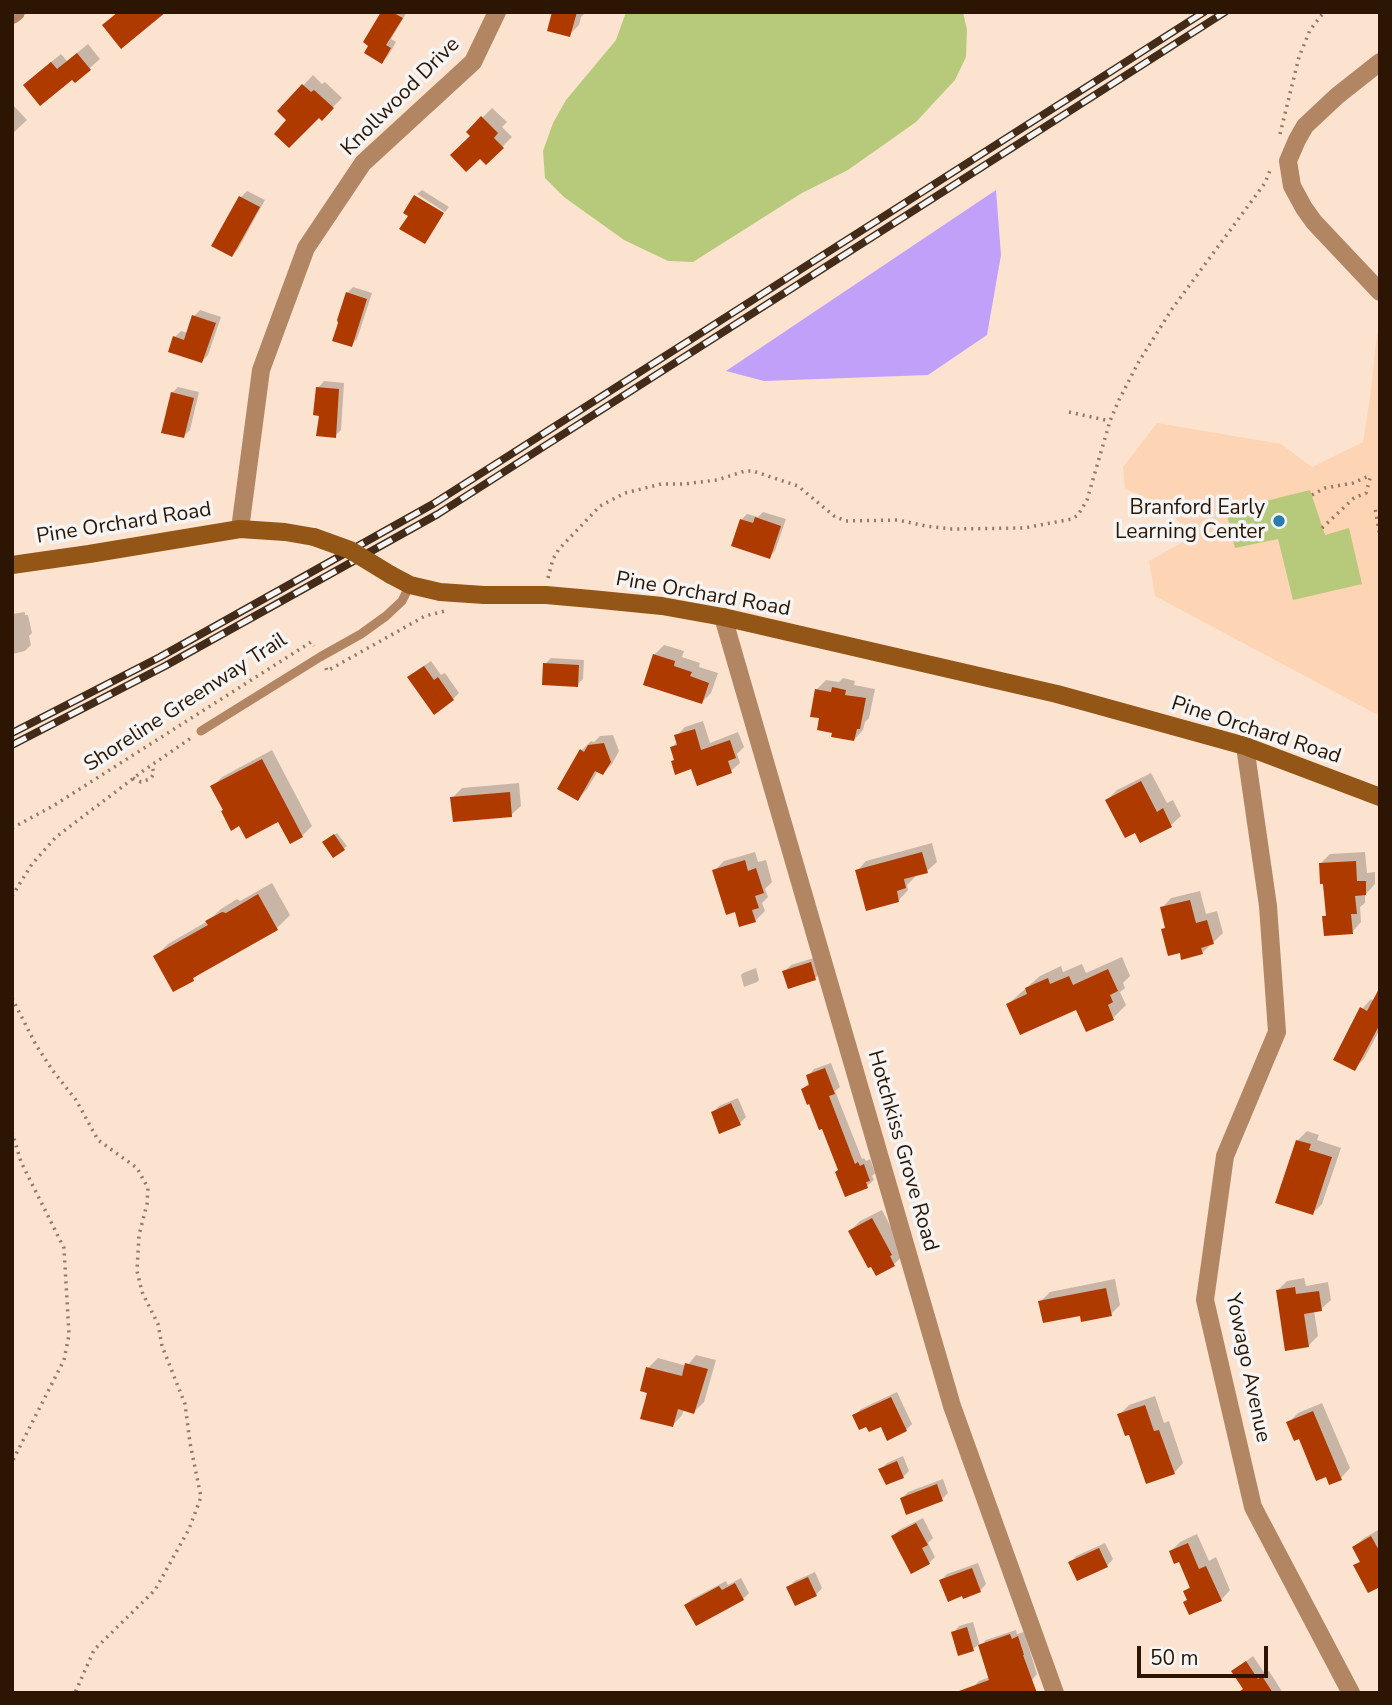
<!DOCTYPE html>
<html>
<head>
<meta charset="utf-8">
<style>
	body { margin:0 }
	#map { position:relative; width:1392px; height:1705px; overflow:hidden; background:#fce3d0; font-family:"Nunito Sans",sans-serif }
	canvas { display:block }
	.frame { position:absolute; inset:0; border:14px solid #2c1603; pointer-events:none }
	.scale { position:absolute; left:1137px; top:1646px; width:131px; height:32px; box-sizing:border-box; border:4px solid #2c1603; border-top:0; padding-left:9px; font-size:21px; line-height:24px; white-space:nowrap; color:#2c1603; -webkit-text-stroke:5px #f5f5f5; paint-order:stroke }
</style>
</head>
<body>
<div id="map">
<canvas width="1392" height="1705"></canvas>
<div class="frame"></div>
<div class="scale">50 m</div>
</div>
<script>
const g = document.querySelector('canvas').getContext('2d');
g.lineJoin = 'round';
function paint(path, color) { g.fillStyle = color; g.fill(path, 'evenodd'); }
const shape = rows => new Path2D(rows.map(r => 'M' + r).join(''));
function strokePath(path, color, width, dash) { g.strokeStyle = color; g.lineWidth = width; g.lineCap = dash ? 'butt' : 'round'; g.setLineDash(dash || []); g.stroke(path); }
function label(font, color, halo, rows, align = 'center') {
  g.font = font + ' "Nunito Sans",sans-serif'; g.lineWidth = 7; g.setLineDash([]); g.textBaseline = 'middle'; g.strokeStyle = halo; g.fillStyle = color; for (const [text, x, y, turn = 0] of rows) {
    g.save(); g.translate(x, y); g.rotate((+turn || 0) * Math.PI / 180); g.textAlign = isNaN(turn) ? turn : align; if (halo) g.strokeText(text, 0, 0); g.fillText(text, 0, 0); g.restore();
  }
}
paint(shape([
	[1380,332,1380,716,1155,596,1149,561,1192,537,1164,505,1125,489,1123,467,1157,423,1281,444,1312,467,1363,442,1370,398,1377,333]
]), '#fdd4b4');
paint(shape([
	[626,12,963,12,967,30,966,57,955,80,916,122,848,170,802,193,693,262,668,261,624,240,564,197,545,178,543,151,553,123,566,100,616,40],
	[1310,490,1325,535,1349,528,1362,584,1293,600,1278,539,1235,548,1226,511]
]), '#b7ca7b');
paint(shape([
	[996,190,1001,255,987,335,928,375,764,381,726,371]
]), '#c1a0fa');
paint(shape([
	[383,12,407,12,391,39,396,42,388,56,382,62],
	[554,12,586,12,581,17,579,25,569,35],
	[88,44,100,59,75,81,72,78,35,75,61,54,67,61],
	[313,75,322,84,325,82,342,98,322,118,319,116,289,119,279,111],
	[12,104,27,120,12,134],
	[492,108,507,122,502,127,512,137,486,163,472,136,468,132],
	[422,190,449,207,445,212,417,194],
	[247,191,265,200,238,249,232,255,241,197],
	[353,287,372,293,357,339,351,345,347,293],
	[200,310,221,317,208,355,202,361,175,337,181,331,188,333,194,316],
	[324,381,344,383,341,430,335,436,318,388],
	[178,387,199,392,190,430,183,437,172,393],
	[763,512,786,519,775,551,769,557,741,520,747,514,758,517],
	[25,612,25,615,28,615,32,633,29,636,31,645,25,651,12,654,12,614],
	[664,645,684,651,682,657,700,663,699,667,718,673,711,693,702,702,654,655],
	[551,658,584,660,583,679,577,685,545,664],
	[431,661,441,675,445,673,459,693,453,699,416,671],
	[843,678,855,681,854,685,875,689,869,718,865,722,863,730,854,740,834,732,821,717,816,690,826,680,839,682],
	[703,721,710,743,738,732,744,747,737,754,740,763,731,771,692,767,675,759,672,747,678,741,676,736,685,727],
	[613,735,619,751,612,764,603,773,598,771,587,789,578,799,582,750,591,741,594,742,600,736],
	[272,750,312,826,302,836,291,842,279,819,225,810,212,787,222,777],
	[1151,773,1167,803,1173,800,1181,816,1171,825,1140,841,1135,831,1107,800,1117,790],
	[519,783,521,806,511,815,452,798,462,788],
	[337,833,347,846,334,856,327,840],
	[932,843,937,862,927,871,914,875,915,877,907,885,908,890,899,900,857,871,866,861],
	[755,852,758,862,766,860,772,882,765,889,768,897,762,903,765,911,755,921,736,910,714,871,724,861],
	[1365,852,1367,873,1375,872,1375,884,1365,895,1365,903,1360,907,1361,922,1352,932,1324,917,1327,914,1320,864,1330,854],
	[272,883,290,915,277,928,201,972,193,979,155,957,168,944,208,921,221,909,237,899,240,901],
	[1200,891,1206,914,1217,911,1223,933,1202,953,1163,930,1167,926,1162,908,1171,898],
	[817,957,822,972,815,978,789,986,784,972,791,965],
	[1122,957,1130,976,1123,983,1125,988,1120,992,1126,1005,1113,1018,1076,1008,1008,1004,1040,976,1061,966,1063,972,1082,964,1086,973],
	[756,968,759,980,757,982,744,987,741,975,743,973],
	[1380,994,1380,1029,1364,1059,1354,1069,1362,1009,1371,999,1374,1001],
	[831,1063,840,1087,835,1091,862,1159,864,1158,866,1161,870,1159,875,1173,872,1176,874,1180,867,1186,840,1169,823,1127,803,1089,809,1083,808,1076,814,1069],
	[738,1098,746,1117,740,1123,713,1112,719,1106],
	[1307,1131,1319,1135,1317,1140,1341,1148,1322,1204,1313,1213,1298,1140],
	[882,1210,900,1244,904,1255,894,1264,850,1231,860,1221],
	[1304,1278,1306,1286,1328,1282,1331,1300,1321,1309,1314,1311,1318,1336,1308,1346,1277,1291,1287,1281],
	[1115,1279,1120,1305,1111,1314,1081,1314,1040,1302,1050,1292],
	[696,1355,716,1360,704,1402,694,1412,684,1409,682,1415,673,1425,649,1392,648,1368,658,1358,687,1366],
	[897,1392,912,1424,906,1430,882,1424,855,1415,861,1409],
	[1155,1396,1164,1423,1169,1421,1183,1463,1174,1473,1130,1433,1119,1415,1129,1405],
	[1322,1403,1350,1468,1341,1478,1327,1475,1288,1423,1298,1413],
	[903,1456,909,1471,903,1477,881,1469,887,1463],
	[943,1479,948,1493,942,1499,902,1498,908,1492],
	[923,1518,933,1538,928,1543,935,1557,929,1563,893,1536,899,1530],
	[1380,1529,1380,1589,1355,1566,1361,1560,1354,1547,1364,1538],
	[1197,1534,1209,1561,1216,1557,1230,1590,1221,1600,1189,1599,1185,1591,1191,1585,1180,1559,1171,1551,1180,1542],
	[1105,1543,1113,1559,1107,1566,1070,1563,1076,1556],
	[978,1563,986,1584,980,1591,941,1580,947,1574],
	[815,1572,822,1588,816,1595,788,1587,795,1581],
	[741,1578,749,1593,743,1599,686,1605,692,1599,726,1581,728,1585],
	[973,1622,980,1646,986,1640,1016,1630,1017,1634,1024,1632,1037,1674,1032,1680,973,1687,979,1681,990,1677,979,1644,973,1649,953,1633,959,1626],
	[1253,1656,1265,1674,1269,1671,1283,1693,1248,1693,1233,1671]
]), '#0003');
paint(shape([
	[118,12,166,12,121,49,102,25],
	[381,12,392,12,403,18,386,45,391,48,382,64,364,53,368,46,363,42],
	[552,12,577,12,570,37,547,31],
	[77,53,91,70,75,83,72,80,40,106,23,85,51,62,57,69],
	[302,84,311,92,314,90,334,108,322,121,319,118,289,148,274,134,286,120,277,111],
	[481,116,498,133,494,138,504,148,486,165,480,159,466,172,450,155,470,136,466,132],
	[414,195,444,213,425,244,399,229,408,216,403,213],
	[239,196,260,207,232,257,211,246],
	[346,292,367,299,352,347,332,341,338,323,337,320],
	[192,315,216,323,202,363,168,352,173,336,184,340],
	[316,387,339,389,336,438,316,436,319,416,313,415],
	[171,392,194,398,184,438,161,433],
	[755,517,781,526,770,559,731,546,740,519,753,523],
	[653,654,675,661,674,666,692,672,690,676,709,683,702,704,643,685],
	[543,663,579,665,578,687,542,685],
	[424,666,434,680,438,677,454,700,434,715,407,677],
	[832,687,846,690,845,695,866,698,860,729,857,729,854,741,831,737,832,733,817,730,819,718,810,717,815,689,831,692],
	[695,729,701,750,730,740,736,758,728,761,732,773,697,786,691,769,675,775,671,761,674,760,670,747,677,745,674,735],
	[604,743,611,762,603,775,595,771,578,801,557,789,580,749,584,752,588,745],
	[262,759,303,837,290,844,278,822,246,839,239,826,231,831,221,811,223,810,210,786],
	[1141,781,1157,812,1163,808,1172,827,1140,843,1135,833,1125,838,1105,800],
	[510,792,512,817,453,822,450,797],
	[334,834,345,850,333,858,322,842],
	[922,852,928,873,904,879,906,888,897,891,899,902,866,911,855,870],
	[745,860,748,871,756,868,764,893,755,896,759,908,752,910,756,922,739,927,735,912,726,915,712,870],
	[1356,861,1357,881,1366,881,1366,895,1355,896,1357,914,1351,914,1353,934,1324,936,1322,916,1326,916,1323,884,1320,884,1319,863],
	[258,894,278,930,193,978,194,981,173,992,153,956,208,925,205,921,222,912,226,913],
	[1190,900,1196,923,1207,920,1214,944,1201,948,1203,954,1181,960,1180,953,1168,956,1161,929,1165,928,1160,907],
	[811,962,816,980,788,989,782,971],
	[1108,969,1118,991,1110,995,1113,1002,1108,1005,1114,1020,1086,1032,1076,1010,1020,1035,1006,1004,1027,994,1025,988,1048,978,1050,984,1069,976,1073,985],
	[1380,987,1380,1024,1355,1071,1333,1060,1360,1007,1367,1011],
	[825,1068,835,1094,829,1096,855,1164,858,1162,860,1166,864,1164,870,1181,866,1182,868,1188,845,1197,835,1172,838,1170,822,1129,819,1130,809,1104,807,1105,801,1089,809,1085,806,1075],
	[731,1103,741,1125,719,1134,711,1112],
	[1296,1140,1311,1144,1309,1150,1332,1157,1313,1215,1275,1203],
	[872,1218,892,1255,890,1256,895,1266,876,1276,871,1267,868,1268,848,1231],
	[1295,1287,1296,1294,1319,1291,1322,1311,1304,1314,1309,1347,1285,1351,1276,1290],
	[1106,1288,1112,1316,1081,1322,1080,1316,1043,1323,1038,1301],
	[685,1363,708,1369,694,1414,678,1409,673,1427,640,1419,647,1393,640,1391,646,1367,682,1376],
	[891,1397,907,1431,887,1441,881,1427,869,1432,866,1427,859,1430,852,1415],
	[1145,1405,1154,1431,1159,1430,1175,1474,1146,1484,1129,1435,1125,1436,1117,1414],
	[1313,1411,1342,1480,1329,1485,1326,1477,1316,1481,1299,1439,1294,1441,1286,1422],
	[897,1461,904,1478,886,1485,878,1469],
	[937,1484,943,1501,906,1515,900,1498],
	[916,1523,928,1545,922,1548,930,1564,911,1574,891,1536],
	[1371,1536,1380,1552,1380,1587,1368,1593,1353,1565,1360,1562,1352,1547],
	[1188,1543,1199,1569,1206,1566,1222,1601,1189,1615,1183,1602,1187,1600,1183,1591,1190,1588,1179,1562,1174,1564,1169,1551],
	[1099,1548,1108,1567,1077,1581,1068,1562],
	[972,1568,981,1592,963,1599,962,1596,948,1602,939,1580],
	[808,1577,817,1596,795,1606,786,1587],
	[735,1583,744,1600,696,1626,684,1605,719,1586,722,1590],
	[967,1627,974,1651,958,1656,951,1632],
	[1010,1634,1012,1639,1018,1636,1024,1655,1023,1655,1037,1693,959,1693,959,1691,989,1680,978,1645],
	[1246,1661,1258,1679,1262,1676,1273,1693,1237,1693,1243,1689,1231,1671]
]), '#ae3a00');
strokePath(shape([
	[1280,134,1299,57,1310,30,1324,12],
	[1069,412,1110,421],
	[1312,495,1325,488,1353,483,1371,475],
	[1380,507,1375,508,1380,537],
	[1322,528,1354,498,1366,493,1371,475],
	[548,578,553,559,559,549,600,506,625,493,661,484,684,484,717,480,745,471,753,471,798,486,834,516,846,521,898,520,926,526,952,529,1024,528,1072,519,1078,515,1087,500,1110,421,1119,400,1138,363,1172,309,1265,183,1271,168],
	[326,668,327,671,425,616,445,611],
	[133,778,141,782,150,779,154,774,152,766],
	[12,828,53,806,311,642,314,646],
	[12,896,32,864,56,837,143,771,191,738],
	[12,998,36,1045,53,1071,76,1100,98,1140,137,1168,148,1188,147,1204,139,1235,137,1271,142,1292,158,1324,162,1346,185,1404,190,1443,201,1497,189,1529,155,1590,94,1650,75,1693],
	[12,1132,21,1162,64,1248,69,1335,64,1360,12,1462]
]), '#917a67', 3.5, [2, 5]);
strokePath(shape([
	[201,731,320,657,361,634,386,616,402,601,410,585]
]), '#b28663', 9);
strokePath(shape([
	[12,15,16,12],
	[1380,62,1337,96,1305,126,1297,140,1288,161,1292,186,1304,208,1314,222,1380,292],
	[240,529,261,370,306,248,363,163,473,62,497,12],
	[723,617,952,1406,1055,1693],
	[1245,746,1268,906,1277,1032,1225,1156,1205,1300,1253,1507,1351,1693]
]), '#b28663', 18);
strokePath(shape([
	[12,565,89,554,240,529,285,532,314,537],
	[391,575,410,585,440,592,484,595,546,595,591,599,662,606,723,617,1057,694,1245,746,1380,797]
]), '#945617', 18);
const rail = shape([
	[12,733,160,657,433,504,1204,12],
	[12,745,165,666,438,514,1225,12]
]);
strokePath(rail, '#422c19', 8);
strokePath(rail, '#f5f5f5', 5, [16]);
strokePath(shape([
	[314,537,350,550,391,575]
]), '#945617', 18);
for (const [x, y, r, color] of [
	[1279,521,7,"#2b7cad"]
]) { const dot = new Path2D(); dot.arc(x, y, r, 0, 2 * Math.PI); g.fillStyle = color; g.fill(dot); strokePath(dot, '#f5f5f5', 2.5); }
label('21px', '#2c1603', '#f5f5f5', [
	["Knollwood Drive",401,97,-45],
	["Pine Orchard Road",124,524,-9],
	["Pine Orchard Road",703,595,10],
	["Shoreline Greenway Trail",186,703,-33],
	["Pine Orchard Road",1256,731,18],
	["Hotchkiss Grove Road",902,1151,74],
	["Yowago Avenue",1247,1368,78]
]);
label('21px', '#2c1603', '#f5f5f5', [
	["Branford Early",1265,509],
	["Learning Center",1265,533]
], 'right');
</script>
</body>
</html>
